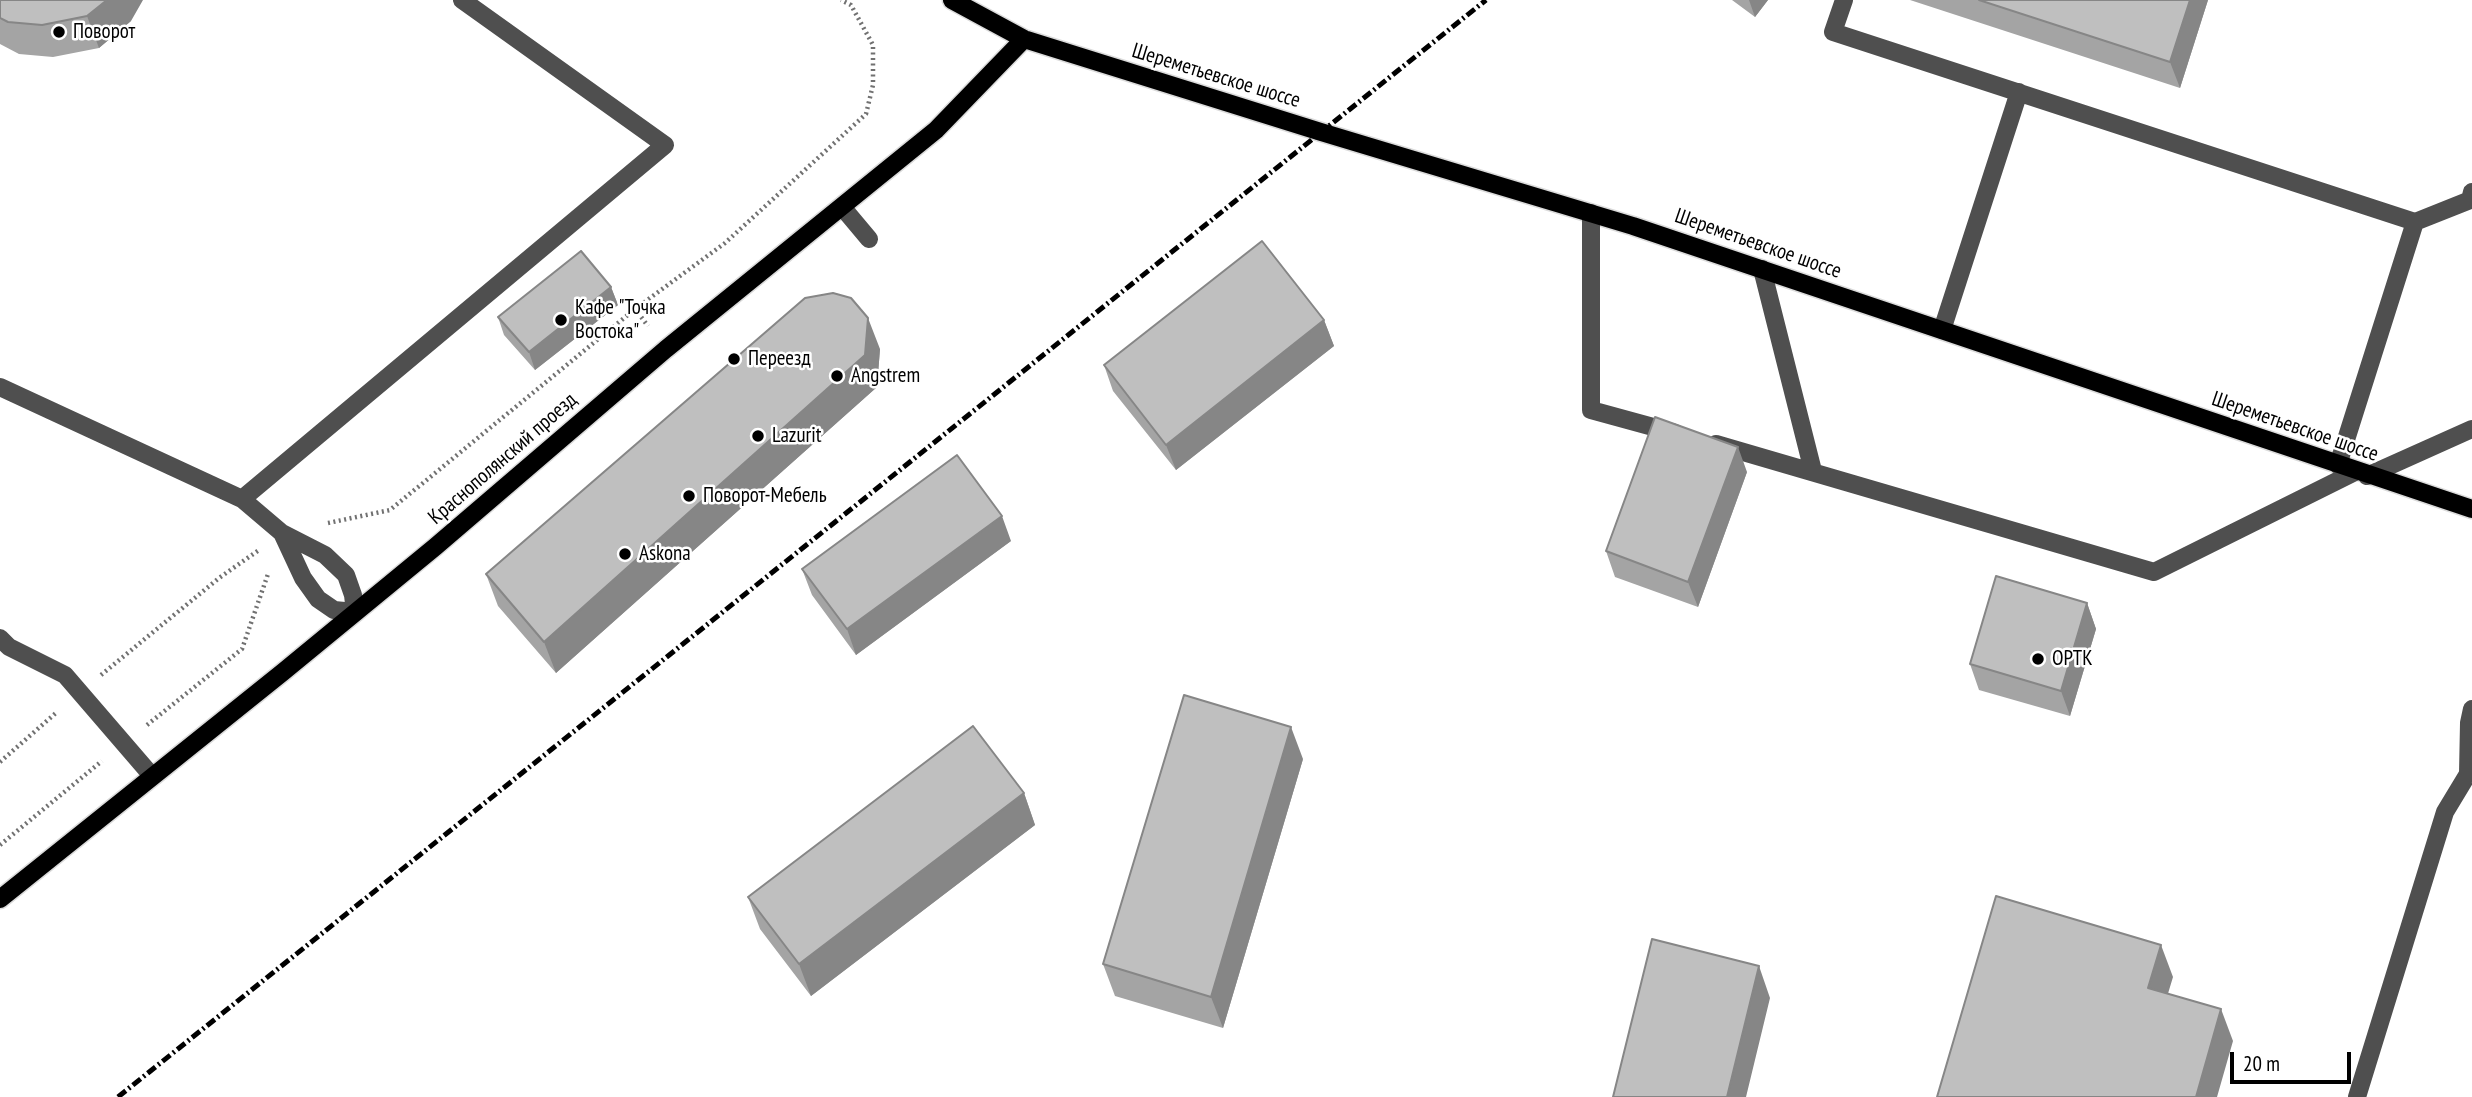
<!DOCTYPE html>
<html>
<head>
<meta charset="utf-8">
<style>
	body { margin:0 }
	#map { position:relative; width:2472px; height:1097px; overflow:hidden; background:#fff; font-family:"PT Sans Narrow",sans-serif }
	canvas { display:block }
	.scale { position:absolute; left:2230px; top:1052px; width:121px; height:32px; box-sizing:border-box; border:4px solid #000; border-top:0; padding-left:9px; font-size:21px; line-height:24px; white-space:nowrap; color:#000; -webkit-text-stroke:5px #fff; paint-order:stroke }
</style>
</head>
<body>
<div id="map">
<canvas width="2472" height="1097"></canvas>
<div class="scale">20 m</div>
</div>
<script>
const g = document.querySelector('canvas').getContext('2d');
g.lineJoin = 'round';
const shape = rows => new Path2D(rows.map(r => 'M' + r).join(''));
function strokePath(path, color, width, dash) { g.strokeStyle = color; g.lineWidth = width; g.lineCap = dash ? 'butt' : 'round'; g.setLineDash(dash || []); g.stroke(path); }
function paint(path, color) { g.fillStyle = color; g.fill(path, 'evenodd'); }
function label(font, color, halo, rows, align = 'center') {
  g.font = font + ' "PT Sans Narrow",sans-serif'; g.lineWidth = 5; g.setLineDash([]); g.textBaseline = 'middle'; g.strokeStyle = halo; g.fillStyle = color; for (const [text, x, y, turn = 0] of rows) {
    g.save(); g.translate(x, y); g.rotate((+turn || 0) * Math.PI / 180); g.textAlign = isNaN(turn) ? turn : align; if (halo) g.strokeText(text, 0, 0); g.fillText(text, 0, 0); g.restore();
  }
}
const major = shape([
	[952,0,1024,39,1321,132,1633,226,2472,509],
	[0,899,283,672,435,547,666,349,936,130,1024,39]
]);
strokePath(major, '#dbdbdb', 21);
strokePath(shape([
	[635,309,725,243,866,114,873,85,873,45,851,5,841,0],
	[328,523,390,510,635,309,648,326],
	[101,675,219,578,259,550],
	[147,725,242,649,268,574],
	[0,762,57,712],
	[0,845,102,761]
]), '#717171', 4.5, [2, 3.5]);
strokePath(shape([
	[1844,0,1833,32,2415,222,2470,200,2472,192],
	[843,208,869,239],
	[1591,213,1591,410,1675,433],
	[1762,269,1813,471],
	[1942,330,2019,92],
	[0,387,242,499,282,533,325,555,346,575,353,595,355,612,334,610,318,599,303,578,282,533],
	[1716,444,2154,572,2355,472],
	[2338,465,2415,222],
	[2367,476,2472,429],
	[242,499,665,145,462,0],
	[0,638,9,647,65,675,152,776],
	[2468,774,2469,723,2472,709],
	[2357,1097,2445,812,2468,774,2472,772]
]), '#4f4f4f', 18);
strokePath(major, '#000', 18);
strokePath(shape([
	[118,1097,1486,0]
]), '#000', 5, [10, 3.5, 2, 3.5]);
paint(shape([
	[0,0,131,21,99,48,53,57,19,54,0,44],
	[1732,0,1768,0,1755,17],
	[1910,0,2208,0,2180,88],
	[611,287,618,305,535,370,504,335,498,317],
	[1324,320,1334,346,1176,470,1113,391,1104,365],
	[880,349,877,387,556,673,498,606,486,574],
	[1747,472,1698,607,1615,577,1606,551],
	[1011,541,856,655,812,595,802,569],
	[2087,603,2096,629,2070,716,1979,690,1970,664],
	[1303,759,1223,1028,1115,996,1103,964],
	[1024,793,1035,825,811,996,760,929,748,897]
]), '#a4a4a4');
paint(shape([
	[107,0,143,0,131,21,99,48,87,16],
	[1749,0,1768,0,1755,17],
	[2190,0,2208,0,2180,88,2170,62],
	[611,287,618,305,535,370,529,352],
	[868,318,880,349,877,387,556,673,544,642],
	[1324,320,1334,346,1176,470,1166,445],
	[1738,447,1747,472,1698,607,1688,582],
	[1002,516,1011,541,856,655,847,629],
	[2087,603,2096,629,2070,716,2061,691],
	[1291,727,1303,759,1223,1028,1211,997],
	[1024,793,1035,825,811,996,799,964],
	[2161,945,2173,977,2160,1020,2148,988],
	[1759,966,1770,998,1746,1097,1727,1097],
	[2221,1009,2233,1041,2217,1097,2196,1097]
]), '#868686');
const building = shape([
	[0,0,107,0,87,16,42,25,8,22,0,18,0,0],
	[1979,0,2190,0,2170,62,1979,0],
	[1262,241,1324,320,1166,445,1104,365,1262,241],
	[581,251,611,287,529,352,498,317,581,251],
	[833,293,851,298,868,318,865,355,544,642,486,574,805,298,833,293],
	[1655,417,1738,447,1688,582,1606,551,1655,417],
	[957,455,1002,516,847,629,802,569,957,455],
	[1996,576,2087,603,2061,691,1970,664,1996,576],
	[1184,695,1291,727,1211,997,1103,964,1184,695],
	[973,726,1024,793,799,964,748,897,973,726],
	[1996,896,2161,945,2148,988,2221,1009,2196,1097,1937,1097,1996,896],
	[1652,939,1759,966,1727,1097,1613,1097,1652,939]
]);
paint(building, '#bfbfbf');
strokePath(building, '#868686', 2);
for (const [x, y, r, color] of [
	[59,32,7,"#000"],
	[561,320,7,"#000"],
	[734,359,7,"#000"],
	[837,376,7,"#000"],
	[758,436,7,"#000"],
	[689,496,7,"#000"],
	[625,554,7,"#000"],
	[2038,659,7,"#000"]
]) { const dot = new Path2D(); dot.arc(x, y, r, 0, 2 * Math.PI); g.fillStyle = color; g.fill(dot); strokePath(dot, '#fff', 2.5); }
label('21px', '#000', '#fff', [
	["Поворот",73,32],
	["Кафе \"Точка",575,308],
	["Востока\"",575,332],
	["Переезд",748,359],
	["Angstrem",851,376],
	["Lazurit",772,436],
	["Поворот-Мебель",703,496],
	["Askona",639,554],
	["ОРТК",2052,659]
], 'left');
label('21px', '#000', '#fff', [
	["Шереметьевское шоссе",1216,76,17],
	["Шереметьевское шоссе",1758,244,19],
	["Шереметьевское шоссе",2295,427,19],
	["Краснополянский проезд",503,459,-41]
]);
</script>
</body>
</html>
